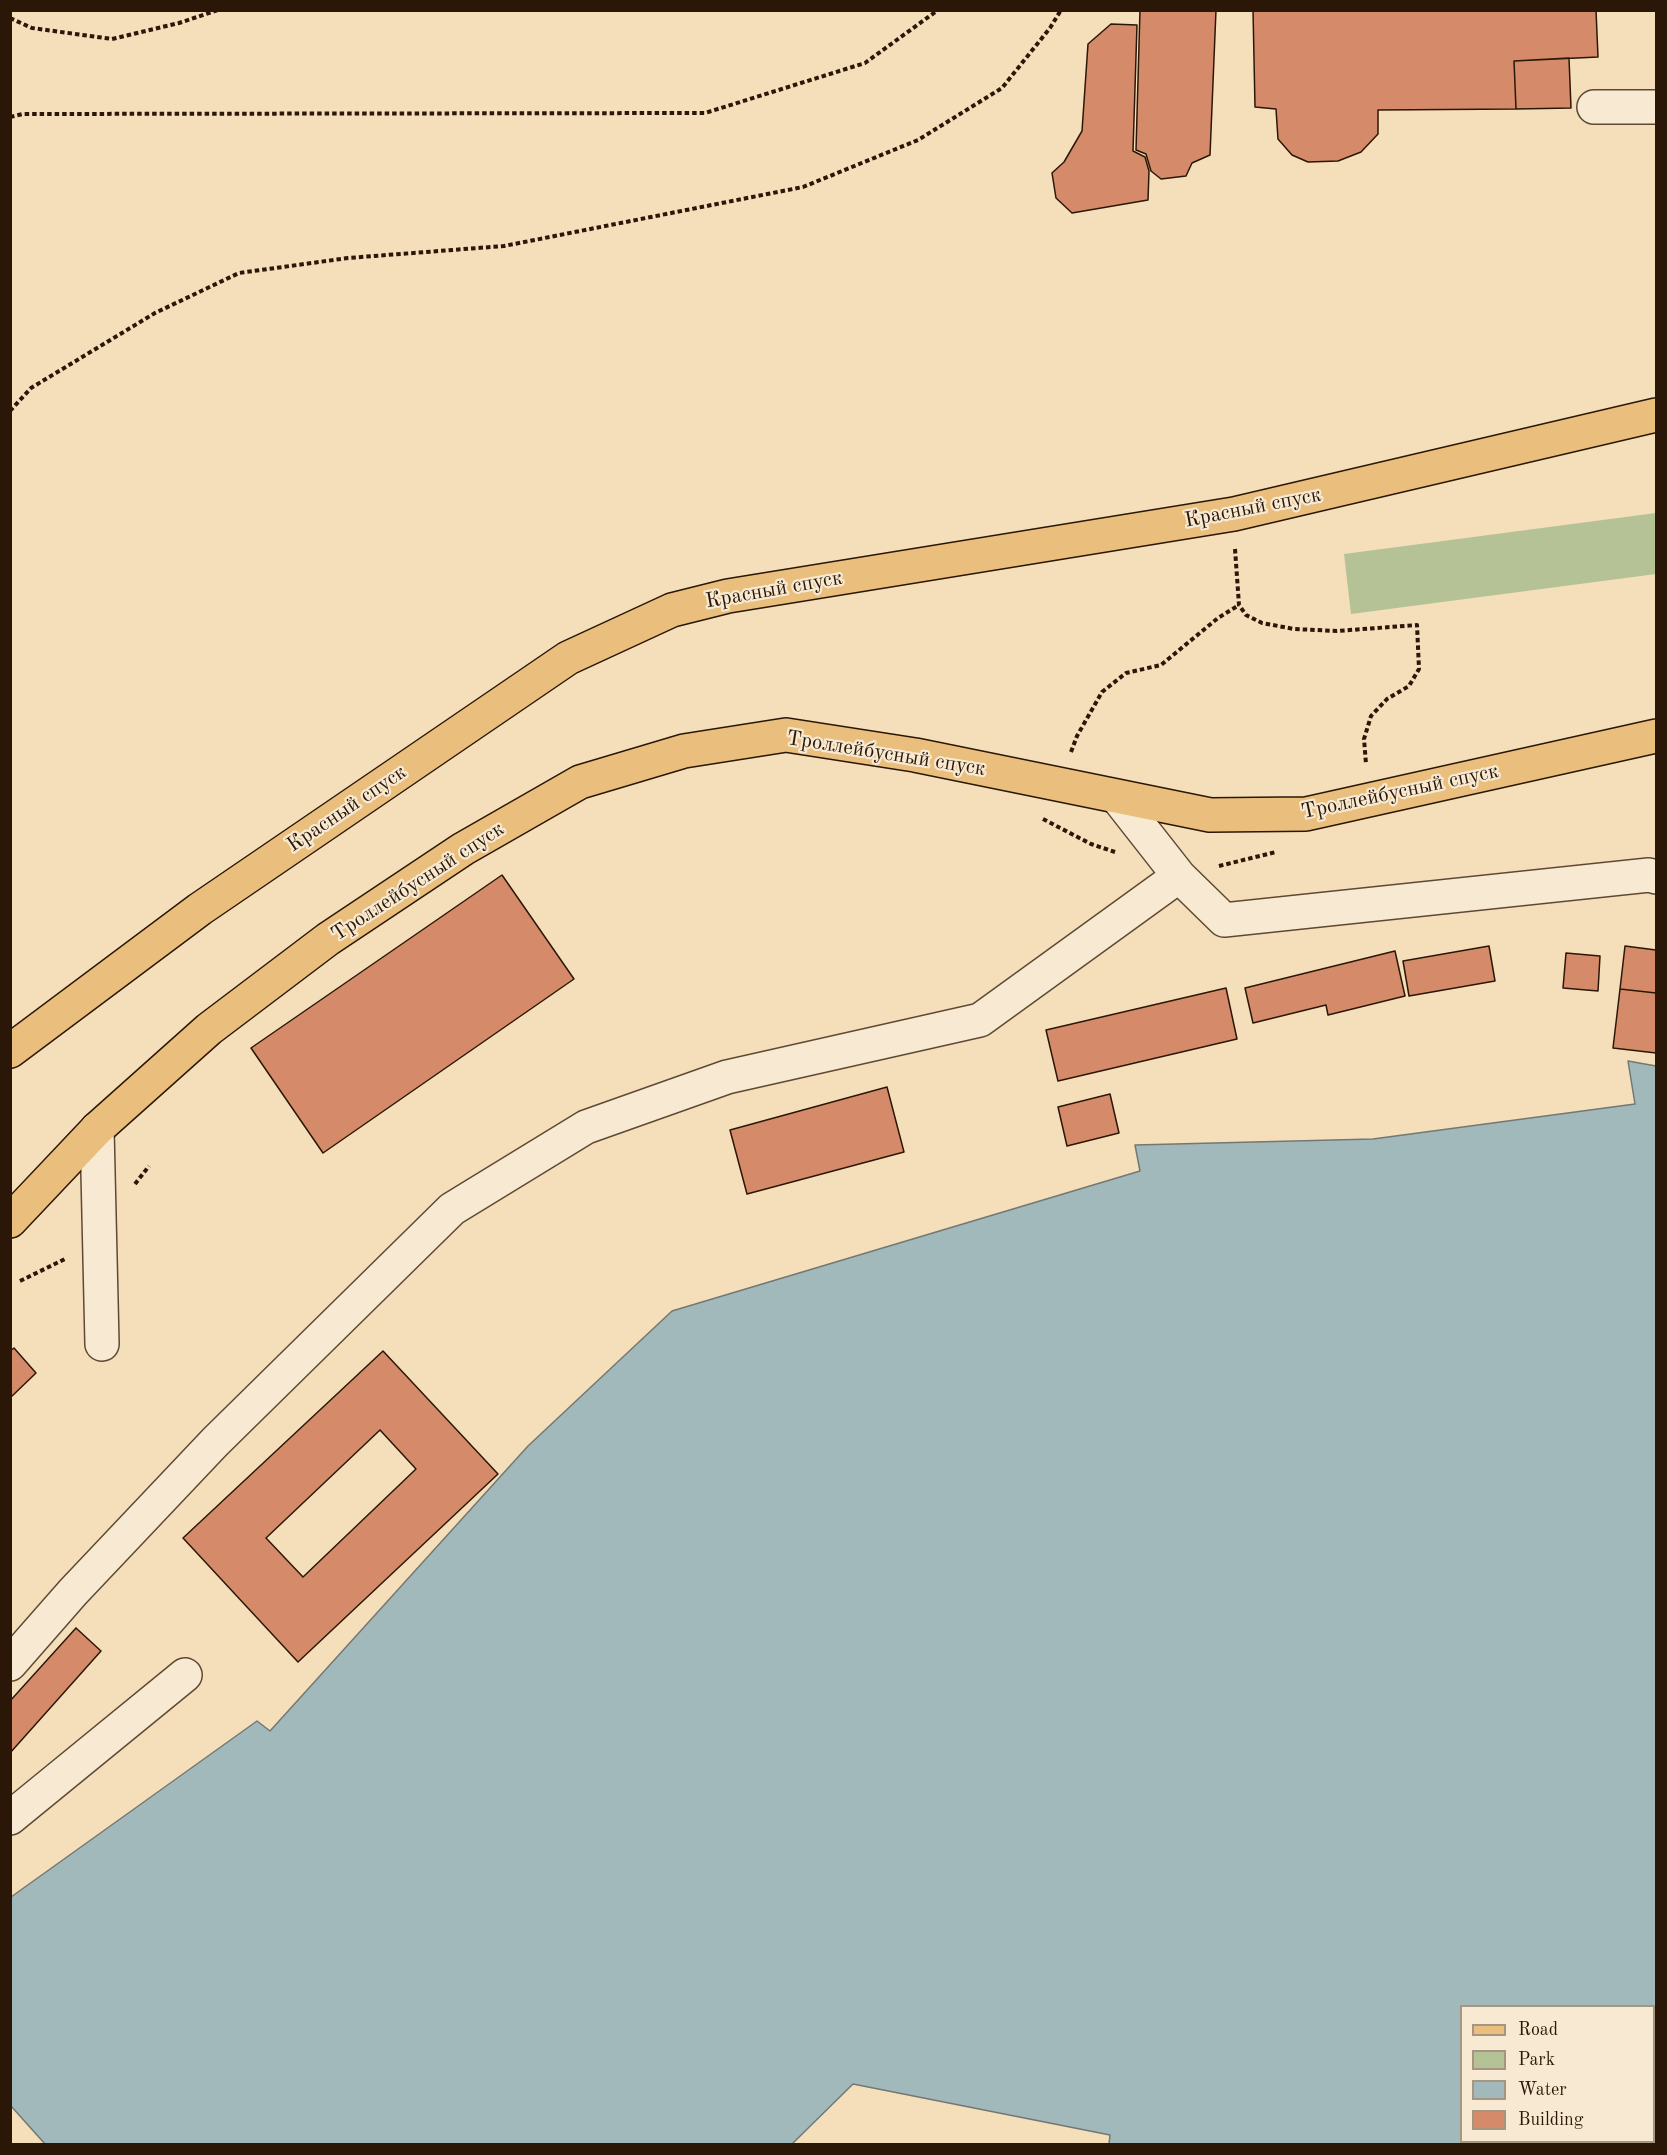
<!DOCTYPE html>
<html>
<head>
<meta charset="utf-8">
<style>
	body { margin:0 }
	#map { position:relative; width:1667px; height:2155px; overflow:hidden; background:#f5deba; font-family:"Old Standard TT",serif }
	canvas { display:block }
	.frame { position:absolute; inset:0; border:12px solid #2b1707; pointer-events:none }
	.legend { position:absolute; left:1460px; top:2005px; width:195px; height:138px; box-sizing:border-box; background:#f8ead2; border:2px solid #a69681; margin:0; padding:8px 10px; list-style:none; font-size:18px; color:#2b1707 }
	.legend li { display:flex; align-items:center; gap:12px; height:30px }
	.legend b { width:30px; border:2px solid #a69681 }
</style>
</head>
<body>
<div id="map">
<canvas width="1667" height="2155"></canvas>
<div class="frame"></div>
<ul class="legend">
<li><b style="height:8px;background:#eabf7d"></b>Road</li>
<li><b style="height:16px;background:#b5c295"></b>Park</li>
<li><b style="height:16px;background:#a2b9bb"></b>Water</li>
<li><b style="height:16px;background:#d58b69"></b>Building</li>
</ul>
</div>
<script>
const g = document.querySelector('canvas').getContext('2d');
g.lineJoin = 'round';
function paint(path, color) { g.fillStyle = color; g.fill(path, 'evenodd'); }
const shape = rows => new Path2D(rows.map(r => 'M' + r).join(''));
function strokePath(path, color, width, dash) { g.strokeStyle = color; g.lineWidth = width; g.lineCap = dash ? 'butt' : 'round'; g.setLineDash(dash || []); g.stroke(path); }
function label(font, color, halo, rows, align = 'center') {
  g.font = font + ' "Old Standard TT",serif'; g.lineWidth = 4.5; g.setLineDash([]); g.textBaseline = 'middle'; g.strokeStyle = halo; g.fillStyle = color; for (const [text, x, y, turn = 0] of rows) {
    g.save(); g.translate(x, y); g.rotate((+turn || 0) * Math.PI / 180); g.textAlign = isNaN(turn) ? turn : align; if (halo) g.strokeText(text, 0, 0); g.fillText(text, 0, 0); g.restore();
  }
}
paint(shape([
	[1656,513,1656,574,1351,614,1344,554]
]), '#b5c295');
const water = shape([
	[1628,1061,1656,1066,1656,2144,1109,2144,1110,2135,853,2084,792,2144,45,2144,11,2106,11,1897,257,1721,270,1731,528,1446,672,1311,1140,1171,1135,1145,1373,1139,1635,1104,1628,1061],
	[1462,2006,1654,2006,1654,2142,1462,2142,1462,2006]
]);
paint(water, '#a2b9bb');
strokePath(water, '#727873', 1.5);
const building = shape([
	[1140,10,1216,10,1210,155,1192,163,1186,176,1161,179,1151,171,1146,154,1136,150,1140,10],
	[1253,10,1596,10,1598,57,1514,61,1516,109,1378,110,1378,134,1361,152,1338,161,1308,162,1292,155,1278,139,1276,109,1255,107,1253,10],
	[1111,24,1137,25,1133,151,1145,157,1149,171,1148,200,1072,213,1056,198,1052,173,1064,162,1082,131,1088,44,1111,24],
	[1569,58,1571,108,1516,109,1514,61,1569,58],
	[502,875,574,979,323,1153,251,1048,502,875],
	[1489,946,1495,981,1409,996,1403,961,1489,946],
	[1625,946,1656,950,1656,993,1620,989,1625,946],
	[1395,951,1405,996,1328,1015,1326,1005,1253,1023,1245,988,1395,951],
	[1566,953,1600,956,1598,991,1563,988,1566,953],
	[1226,988,1237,1039,1058,1081,1046,1030,1226,988],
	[1620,989,1656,993,1656,1053,1613,1048,1620,989],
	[887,1087,904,1152,747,1194,730,1130,887,1087],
	[1110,1094,1119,1133,1067,1146,1058,1107,1110,1094],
	[14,1348,36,1373,10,1398,10,1351,14,1348],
	[383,1351,498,1474,298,1662,183,1538,383,1351],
	[380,1430,416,1469,303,1577,266,1538,380,1430],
	[76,1628,101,1651,10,1753,10,1701,76,1628]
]);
paint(building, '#d58b69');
strokePath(building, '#2b1707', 1.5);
const minor = shape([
	[1594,107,1656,107],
	[1117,797,1179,876,1224,920,1649,875,1656,877],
	[97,1129,102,1344],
	[10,1664,73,1592,215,1442,452,1209,586,1127,727,1077,980,1020,1179,876],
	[10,1818,185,1675]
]);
const major = shape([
	[10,1051,200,909,568,658,672,610,728,596,1234,514,1656,415],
	[10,1221,97,1129,209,1029,328,939,463,849,580,782,684,751,786,735,915,755,1210,815,1306,814,1656,736]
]);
strokePath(minor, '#5e4934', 36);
strokePath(major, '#2b1707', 36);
strokePath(shape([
	[10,18,32,28,112,39,179,23,218,10],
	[10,117,23,114,705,113,865,63,938,10],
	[10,411,31,388,155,313,239,273,348,258,504,246,803,187,918,140,1002,88,1050,28,1061,10],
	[1235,549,1239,605,1246,615,1262,623,1294,629,1337,631,1417,625,1419,669,1409,686,1387,699,1371,716,1364,739,1366,764],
	[1071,752,1077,736,1102,692,1126,673,1161,665,1218,618,1239,605],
	[1043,819,1091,844,1115,852],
	[1219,866,1276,852],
	[135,1184,149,1166],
	[20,1281,65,1259]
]), '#2b1707', 4, [4.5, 3]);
strokePath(minor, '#f8ead2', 33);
strokePath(major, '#eabf7d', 33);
label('21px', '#2b1707', '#f8ead2', [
	["Красный спуск",1253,508,-11],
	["Красный спуск",774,590,-10],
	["Троллейбусный спуск",886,754,9],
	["Троллейбусный спуск",1400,792,-12],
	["Красный спуск",347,809,-34],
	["Троллейбусный спуск",418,882,-33]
]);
</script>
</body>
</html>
